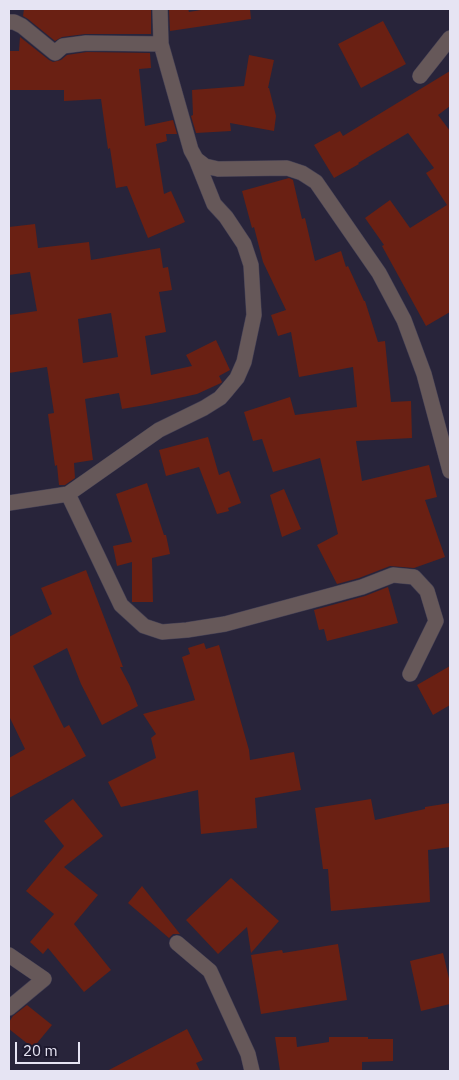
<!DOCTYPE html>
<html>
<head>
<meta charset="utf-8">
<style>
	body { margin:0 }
	#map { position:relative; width:459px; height:1080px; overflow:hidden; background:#28243a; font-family:"IBM Plex Sans",sans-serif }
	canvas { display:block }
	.frame { position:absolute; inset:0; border:10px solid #e6e4f3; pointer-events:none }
	.scale { position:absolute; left:15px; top:1042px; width:65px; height:22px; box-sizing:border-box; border:2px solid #e6e4f3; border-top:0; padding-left:6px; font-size:15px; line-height:18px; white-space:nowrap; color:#e6e4f3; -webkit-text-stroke:4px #1e1a2f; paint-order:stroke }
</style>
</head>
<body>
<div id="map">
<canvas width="459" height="1080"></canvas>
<div class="frame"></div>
<div class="scale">20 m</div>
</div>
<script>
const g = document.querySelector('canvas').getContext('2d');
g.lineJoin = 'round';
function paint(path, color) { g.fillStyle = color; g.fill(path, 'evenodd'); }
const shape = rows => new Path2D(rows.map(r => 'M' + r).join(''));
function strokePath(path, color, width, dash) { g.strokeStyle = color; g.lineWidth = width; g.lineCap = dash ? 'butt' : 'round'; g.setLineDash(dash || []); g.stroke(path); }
paint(shape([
	[24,9,151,9,151,34,85,34,62,37,55,41,28,19,23,16],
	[169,9,188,9,189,12,207,9,250,9,251,19,170,31],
	[383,21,406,64,361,88,338,44],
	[20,37,49,60,53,62,61,60,67,55,87,52,150,53,151,68,139,69,145,126,173,120,177,134,166,134,167,141,156,144,164,194,171,191,185,222,148,238,127,186,116,188,110,148,108,149,101,99,64,101,64,90,9,90,9,51,19,51],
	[249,55,274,60,268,88,269,88,276,116,274,131,230,123,231,131,196,133,191,116,193,115,192,90,244,86],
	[450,71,450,106,438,115,450,131,450,312,426,326,382,246,384,245,365,218,390,200,410,228,447,205,426,173,434,168,408,133,358,163,359,164,334,178,314,145,340,131,343,136],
	[289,178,293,180,302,219,305,218,315,261,341,251,346,267,348,266,364,301,365,301,378,342,385,341,391,402,411,401,412,438,356,441,362,481,429,465,437,497,425,500,445,557,414,568,390,566,359,578,337,584,317,545,338,534,320,458,273,472,262,439,253,441,244,412,290,397,295,415,357,407,353,367,299,377,291,332,278,336,271,315,286,310,263,262,254,227,252,228,242,191],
	[35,224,38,248,89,242,91,260,160,248,163,268,168,267,172,290,159,292,166,332,145,336,151,375,192,366,186,355,216,340,230,370,219,376,222,382,221,383,197,394,151,404,122,409,119,393,85,399,93,460,74,463,75,478,65,485,59,485,57,465,55,466,48,414,54,413,47,367,9,373,9,315,37,311,30,272,9,275,9,227],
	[111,313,118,357,83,363,78,319],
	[208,437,219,475,229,471,241,503,228,508,229,511,217,514,199,467,166,476,159,450],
	[147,483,164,535,166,535,170,554,152,558,153,602,132,602,132,562,117,566,113,546,132,542,116,494],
	[284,489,301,529,282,537,270,495],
	[86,570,123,667,120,667,130,686,138,706,102,725,81,684,67,648,33,666,64,728,69,725,86,756,9,798,9,758,25,749,9,716,9,637,52,614,41,588],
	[388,587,398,623,327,641,324,629,319,630,314,610,365,596],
	[204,643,206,649,219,645,249,750,250,760,294,752,301,790,255,798,257,828,201,834,198,790,121,807,108,782,156,758,151,738,156,734,143,714,195,700,182,657,190,654,188,648],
	[450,666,450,705,433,715,417,685],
	[73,799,103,836,64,867,98,895,74,924,111,970,84,992,48,948,43,954,30,942,54,914,26,891,64,846,44,821],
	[371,799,375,820,425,809,425,807,450,803,450,847,428,850,430,902,331,911,328,869,323,869,315,808],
	[231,878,279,921,251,953,247,927,218,954,186,920],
	[142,886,180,934,173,934,169,938,128,903],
	[338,944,347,1000,261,1014,251,955,282,950,283,953],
	[443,953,450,983,450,1004,421,1011,410,961],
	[27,1005,52,1025,33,1048,9,1029,9,1022,13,1016],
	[187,1029,203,1060,196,1063,200,1071,107,1071],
	[275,1037,296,1037,297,1047,329,1042,329,1037,368,1037,368,1039,393,1039,393,1061,362,1062,362,1071,280,1071]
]), '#6a2013');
const minor = shape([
	[160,9,161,44,191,150,196,159,205,166,218,169,287,168,302,173,316,182,379,273,404,320,424,374,450,471],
	[9,22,14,22,22,26,55,53,63,46,86,43,161,44],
	[420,76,450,38],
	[68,494,121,605,144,626,162,632,187,630,225,624,362,587,393,575,414,577,427,591,436,621,410,674],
	[9,503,68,494,159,430,204,408,220,398,227,390,237,378,244,362,254,315,251,265,244,244,226,217,214,204,196,159],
	[177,943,210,971,248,1054,252,1071],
	[9,955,44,979,9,1008]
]);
strokePath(minor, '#433f54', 16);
strokePath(minor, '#665859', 15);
</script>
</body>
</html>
